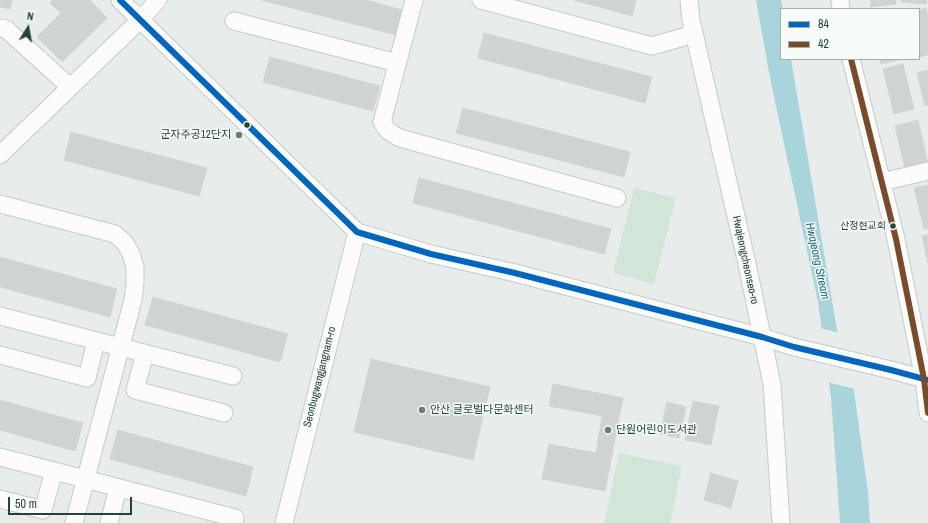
<!DOCTYPE html>
<html>
<head>
<meta charset="utf-8">
<style>
	body { margin:0 }
	#map { position:relative; width:928px; height:523px; overflow:hidden; background:#e8edeb; font-family:"Archivo Narrow",sans-serif }
	canvas { display:block }
	.legend { position:absolute; left:780px; top:8px; width:140px; height:52px; box-sizing:border-box; background:#f7fbf9; border:1px solid #a3b1ad; margin:0; padding:5px 7px; list-style:none; font-size:12px; color:#24423a }
	.legend li { display:flex; align-items:center; gap:8px; height:20px }
	.legend b { width:20px; border:1px solid #a3b1ad }
	.north { position:absolute; left:8px; top:8px; width:40px; height:40px; -webkit-text-stroke:3px #f7fbf9; paint-order:stroke; rotate:11deg; font-size:11px; font-weight:700; line-height:16px; text-align:center; color:#24423a }
	.north::after { content:''; display:block; margin:auto; width:14px; height:18px; background:#24423a; clip-path:polygon(50% 0,100% 100%,50% 72%,0 100%) }
	.scale { position:absolute; left:8px; top:497px; width:124px; height:18px; box-sizing:border-box; border:2px solid #24423a; border-top:0; padding-left:5px; font-size:12px; line-height:14px; white-space:nowrap; color:#24423a; -webkit-text-stroke:3px #f7fbf9; paint-order:stroke }
</style>
</head>
<body>
<div id="map">
<canvas width="928" height="523"></canvas>
<ul class="legend">
<li><b style="height:5px;background:#0065bd"></b>84</li>
<li><b style="height:5px;background:#7a4b2a"></b>42</li>
</ul>
<div class="north">N</div>
<div class="scale">50 m</div>
</div>
<script>
const g = document.querySelector('canvas').getContext('2d');
g.lineJoin = 'round';
function paint(path, color) { g.fillStyle = color; g.fill(path, 'evenodd'); }
const shape = rows => new Path2D(rows.map(r => 'M' + r).join(''));
function strokePath(path, color, width, dash) { g.strokeStyle = color; g.lineWidth = width; g.lineCap = dash ? 'butt' : 'round'; g.setLineDash(dash || []); g.stroke(path); }
function label(font, color, halo, rows, align = 'center') {
  g.font = font + ' "Archivo Narrow","Noto Sans KR",sans-serif'; g.lineWidth = 3; g.setLineDash([]); g.textBaseline = 'middle'; g.strokeStyle = halo; g.fillStyle = color; for (const [text, x, y, turn = 0] of rows) {
    g.save(); g.translate(x, y); g.rotate((+turn || 0) * Math.PI / 180); g.textAlign = isNaN(turn) ? turn : align; if (halo) g.strokeText(text, 0, 0); g.fillText(text, 0, 0); g.restore();
  }
}
paint(shape([
	[634,188,676,198,654,284,613,273],
	[619,453,682,466,670,523,604,523]
]), '#d1e6d8');
paint(shape([
	[756,0,781,0,783,9,781,9,781,59,791,59,837,330,854,391,868,492,870,523,840,523,831,398,818,302,771,83]
]), '#a9d4db');
paint(shape([
	[820,328,840,333,855,389,827,382]
]), '#e8edeb');
const building = shape([
	[0,0,12,0,10,9,0,7,0,0],
	[53,0,90,0,107,18,62,62,37,37,61,13,50,3,53,0],
	[261,0,366,0,402,10,396,35,261,0],
	[574,0,636,0,632,16,574,0],
	[871,0,896,0,896,4,870,7,871,0],
	[901,0,927,0,926,4,901,2,901,0],
	[926,8,928,17,928,55,919,57,919,10,926,8],
	[484,33,652,77,645,103,478,58,484,33],
	[270,57,380,86,373,111,263,82,270,57],
	[880,59,902,59,881,64,880,59],
	[903,64,914,109,894,114,883,69,903,64],
	[928,70,928,105,925,106,917,73,928,70],
	[463,108,630,152,624,177,456,133,463,108],
	[918,120,928,163,905,169,895,126,918,120],
	[71,132,207,168,199,196,64,160,71,132],
	[419,178,611,229,604,254,413,203,419,178],
	[928,185,928,228,924,229,914,188,928,185],
	[928,235,928,263,922,236,928,235],
	[0,257,117,289,110,317,0,287,0,257],
	[153,297,288,334,280,362,145,325,153,297],
	[371,359,490,387,473,460,354,432,371,359],
	[553,384,623,398,605,491,542,479,549,444,596,453,602,416,549,406,553,384],
	[0,400,83,423,75,451,0,430,0,400],
	[693,401,719,406,711,445,685,440,693,401],
	[667,402,686,407,679,438,660,434,667,402],
	[118,430,253,467,246,496,110,459,118,430],
	[711,473,738,481,731,508,704,500,711,473]
]);
paint(building, '#cfd4d2');
strokePath(building, '#d1d6d4', 1);
const minor = shape([
	[120,0,357,232,431,254,515,273,762,337,794,347,891,370,928,380],
	[414,0,382,122,388,131,400,138,617,198],
	[481,0,652,46,694,34],
	[689,0,691,20,747,264,772,384,781,523],
	[840,0,841,9],
	[234,21,397,63],
	[0,28,6,29,70,87],
	[851,59,896,239,924,379,928,413],
	[0,155,140,20,158,0],
	[882,182,928,171],
	[0,204,115,234,125,243,131,254,135,267,135,283,133,300,74,523],
	[0,316,233,376],
	[145,353,135,390,224,413],
	[0,355,87,378,96,341],
	[0,457,235,518,234,523],
	[0,499,43,510,54,471],
	[109,523,118,488],
	[284,523,357,232]
]);
strokePath(minor, '#c5cac8', 19);
strokePath(minor, '#fcfcfc', 17);
strokePath(shape([
	[120,0,357,232,431,254,515,273,762,337,794,347,891,370,928,380]
]), '#0065bd', 6);
strokePath(shape([
	[851,59,896,239,924,379,928,413]
]), '#7a4b2a', 6);
for (const [x, y, r, color] of [
	[247,125,3.5,"#24423a"],
	[239,135,4,"#697e78"],
	[893,226,3.5,"#24423a"],
	[422,410,4,"#697e78"],
	[608,430,4,"#697e78"]
]) { const dot = new Path2D(); dot.arc(x, y, r, 0, 2 * Math.PI); g.fillStyle = color; g.fill(dot); strokePath(dot, '#f7fbf9', 1.5); }
label('10px', '#24423a', '#f7fbf9', [
	["산정현교회",886,226]
], 'right');
label('11px', '#24423a', '#f7fbf9', [
	["군자주공12단지",231,135,"right"],
	["안산 글로벌다문화센터",430,410],
	["단원어린이도서관",616,430]
], 'left');
label('11px', '#24423a', '#f7fbf9', [
	["Hwajeongcheonseo-ro",745,260,78],
	["Seonbugwangjangnam-ro",320,377,-76]
]);
label('italic 12px', '#1c6f80', '#f7fbf9', [
	["Hwajeong Stream",817,261,78]
]);
</script>
</body>
</html>
